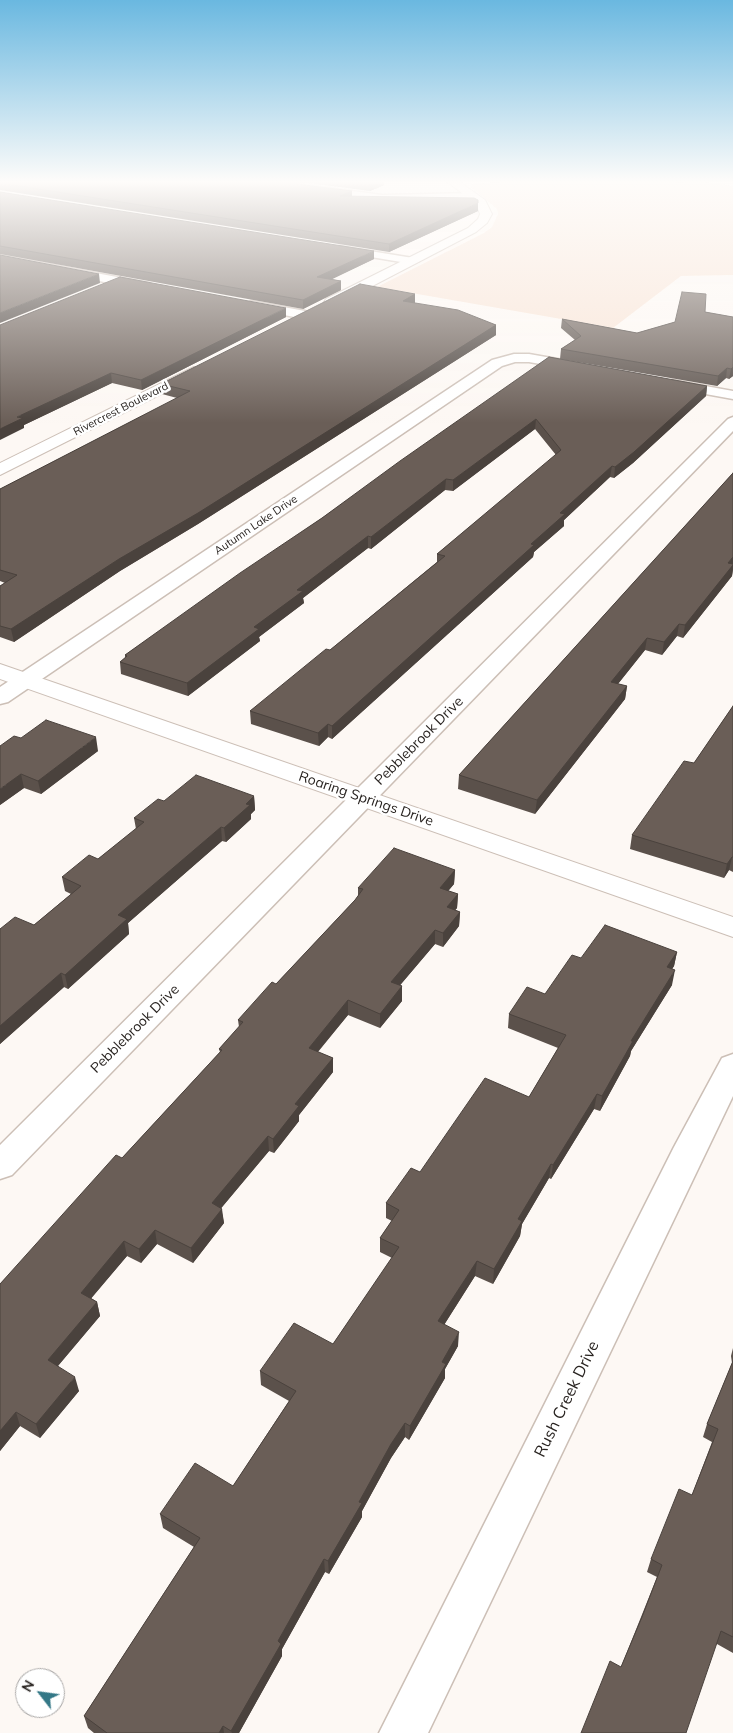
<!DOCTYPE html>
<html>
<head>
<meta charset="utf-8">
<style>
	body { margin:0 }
	#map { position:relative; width:733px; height:1733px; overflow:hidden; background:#fdf8f4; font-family:Mulish,sans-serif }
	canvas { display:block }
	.north { position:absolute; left:15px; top:1668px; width:50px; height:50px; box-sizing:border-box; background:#fff; border:1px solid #a9a7a6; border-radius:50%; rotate:300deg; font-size:14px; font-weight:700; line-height:20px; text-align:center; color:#282320 }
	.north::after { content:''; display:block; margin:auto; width:18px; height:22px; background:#347887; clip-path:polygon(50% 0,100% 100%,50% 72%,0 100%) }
</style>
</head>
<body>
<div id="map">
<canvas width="733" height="1733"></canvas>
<div class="north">N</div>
</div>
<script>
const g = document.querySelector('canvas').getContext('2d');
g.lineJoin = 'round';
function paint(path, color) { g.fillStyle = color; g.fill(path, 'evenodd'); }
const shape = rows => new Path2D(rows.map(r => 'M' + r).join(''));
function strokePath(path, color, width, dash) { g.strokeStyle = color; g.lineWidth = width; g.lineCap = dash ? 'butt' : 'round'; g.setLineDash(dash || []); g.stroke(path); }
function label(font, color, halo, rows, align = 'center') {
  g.font = font + ' Mulish,sans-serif'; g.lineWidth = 5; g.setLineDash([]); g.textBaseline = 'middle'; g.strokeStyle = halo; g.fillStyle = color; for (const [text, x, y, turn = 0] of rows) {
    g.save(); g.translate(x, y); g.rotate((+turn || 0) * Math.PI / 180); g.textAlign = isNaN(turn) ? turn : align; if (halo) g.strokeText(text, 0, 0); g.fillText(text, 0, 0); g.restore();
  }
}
paint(shape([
	[531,180,689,180,733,186,733,275,681,276,613,328,377,287,484,233,492,227,498,214,497,209,471,187,472,184]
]), '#f8e3d5');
const minor = shape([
	[240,180,269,180,382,195,473,193,478,196,473,199,382,201,245,183,240,180],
	[339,246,413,258,419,261,413,264,335,251,335,247,339,246],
	[0,255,149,283,155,287,149,291,0,261,0,255],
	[251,301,305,311,311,315,305,319,247,308,245,305,251,301],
	[514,354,529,354,580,363,587,367,580,371,529,362,515,362,502,366,8,702,0,704,0,687,492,360,514,354],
	[672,380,733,391,733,399,667,387,665,384,667,381,672,380],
	[733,417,733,431,12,1175,0,1179,0,1145,728,419,733,417],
	[733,1054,733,1096,428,1733,379,1733,674,1147,722,1058,733,1054]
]);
const tertiary = shape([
	[445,180,457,180,485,200,492,214,487,223,476,232,336,305,326,305,324,302,326,299,468,228,478,219,480,214,476,204,445,180],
	[194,367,199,369,202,372,199,375,0,475,0,463,194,367],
	[0,664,733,917,733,937,0,679,0,664]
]);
strokePath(minor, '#ccbfb6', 3);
strokePath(tertiary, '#ccbfb6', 2);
paint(minor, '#fff');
paint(tertiary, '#fff');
paint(shape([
	[0,180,352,191,352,197,478,211,389,252,0,190],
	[285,180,386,180,384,181,384,185,370,191],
	[662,180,688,180,681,183],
	[0,192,374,259,331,279,341,281,341,290,303,309,0,254],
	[415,294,415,303,496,325,496,335,198,524,120,571,14,642,0,637,0,586,5,583,0,581,0,489,177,398,162,394,161,384],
	[705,312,733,317,733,376,729,379,726,378,717,386,560,359,561,349,575,340,561,328,562,319,637,333,675,322],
	[286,317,142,390,112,383,24,425,24,428,0,325],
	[549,357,707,386,706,396,633,463,614,478,610,477,564,520,564,526,534,552,533,557,332,739,328,737,319,746,251,724,250,711,330,650,437,562,437,554,556,455,535,429,453,491,445,490,371,549,368,548,303,598,304,603,259,637,260,641,188,696,121,674,120,662,125,658,125,655,322,518],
	[733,473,733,569,732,576,683,638,677,636,662,655,645,650,618,684,627,686,625,699,535,814,458,789,459,775],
	[733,706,733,872,729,870,724,878,630,849,632,835,694,763],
	[21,738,98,751,41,794,24,788,0,805],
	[254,796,255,810,251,814,251,819,226,842,222,841,128,923,129,934,68,989,64,987,0,1044,0,929,34,925,71,894,65,891,62,877,98,859,136,829,134,818,164,801],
	[455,870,454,884,448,891,458,894,457,908,455,910,460,912,459,926,443,947,435,944,400,985,402,986,402,1001,380,1028,348,1015,318,1052,333,1058,333,1072,299,1115,299,1121,274,1153,269,1151,221,1208,224,1223,193,1263,157,1244,141,1263,127,1256,91,1298,97,1302,100,1316,58,1366,79,1391,40,1438,20,1426,0,1451,0,1284,122,1158,220,1052,219,1049,239,1027,238,1020,276,984,355,900,358,896,358,888],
	[677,952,674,966,672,969,672,985,631,1051,630,1056,600,1111,594,1109,551,1179,549,1178,522,1224,520,1236,493,1284,475,1276,444,1325,458,1346,445,1369,445,1378,409,1440,405,1437,391,1458,362,1511,362,1517,329,1574,325,1572,282,1649,282,1656,239,1733,94,1733,88,1728,84,1716,194,1547,163,1528,160,1514,233,1486,289,1401,261,1385,260,1371,333,1344,392,1258,380,1252,380,1238,392,1221,386,1218,386,1203,420,1172,529,1097,558,1048,508,1028,509,1014,545,994,581,958],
	[733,1348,733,1653,717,1644,621,1667,657,1577,647,1572,651,1559,692,1495,712,1442,703,1437,707,1424,732,1363,731,1356]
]), '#5b514b');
paint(shape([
	[376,180,386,180,384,181,384,185,370,191,370,184],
	[682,180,688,180,681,183],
	[352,191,352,199,340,196],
	[478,203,478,211,389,252,389,244],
	[374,251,374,259,318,286,317,277],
	[99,274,100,283,0,323,0,313],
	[341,281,341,290,303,309,303,300],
	[415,294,415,303,403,301],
	[286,308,286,317,142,390,141,380],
	[496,325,496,335,198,524,120,571,14,642,11,629,119,559],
	[733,367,733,376,729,379,731,369],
	[727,368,726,378,717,386,718,376],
	[111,373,112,383,24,425,24,428,0,440,0,429,17,417],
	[707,386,706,396,633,463,614,478,615,467],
	[536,419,535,429,453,491,453,480],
	[612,466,610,477,564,520,564,526,534,552,533,557,332,739,332,726,531,544,560,513],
	[446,479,445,490,371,549,371,537],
	[368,536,368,548,303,598,304,603,259,637,260,641,188,696,187,683,297,590],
	[733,557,733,569,732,576,683,638,685,625],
	[679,624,677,636,662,655,664,642],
	[647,638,645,650,609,695,611,682],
	[627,686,625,699,535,814,537,800],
	[328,724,328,737,319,746,318,733],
	[96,737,98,751,41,794,38,781],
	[21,774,24,788,0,805,0,789],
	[254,796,255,810,251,814,251,819,226,842,224,828,246,804],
	[221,827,222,841,128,923,129,934,68,989,65,975,118,915],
	[732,857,729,870,724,878,727,864],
	[455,870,454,884,439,902,440,888],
	[458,894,457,908,446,921,447,907],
	[460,912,459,926,443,947,443,933],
	[435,930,435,944,391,996,391,982],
	[677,952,674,966,664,982,667,967],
	[675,970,672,985,631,1051,630,1056,600,1111,602,1096,631,1041],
	[61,973,64,987,0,1044,0,1026],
	[402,986,402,1001,380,1028,380,1014],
	[348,1000,348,1015,309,1062,309,1048],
	[333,1058,333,1072,299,1115,299,1121,274,1153,273,1139,295,1104],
	[597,1094,594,1109,551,1179,553,1165],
	[268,1136,269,1151,213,1218,212,1203],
	[551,1164,549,1178,522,1224,520,1236,493,1284,494,1269,518,1219],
	[222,1209,224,1223,193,1263,191,1248],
	[155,1230,157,1244,141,1263,139,1249],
	[124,1241,127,1256,84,1307,81,1293],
	[477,1261,475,1276,437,1336,438,1321],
	[97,1302,100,1316,51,1374,48,1360],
	[459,1332,458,1346,445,1369,445,1378,409,1440,410,1426,442,1362],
	[75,1377,79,1391,40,1438,36,1424],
	[16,1412,20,1426,0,1451,0,1431],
	[405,1423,405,1437,391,1458,362,1511,362,1517,329,1574,328,1561,359,1502,391,1444],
	[324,1559,325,1572,282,1649,282,1656,239,1733,232,1733,231,1731,278,1641],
	[223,1726,224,1733,219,1733]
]), '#4a423d');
const building = shape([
	[0,180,265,180,352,191,340,196,474,198,478,200,478,203,389,244,0,183,0,180],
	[340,180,379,180,370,184,340,180],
	[0,192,374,251,317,277,341,281,303,300,0,246,0,192],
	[0,255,99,274,0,313,0,255],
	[120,277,286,308,141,380,111,373,17,417,23,418,0,429,0,325,120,277],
	[360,284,415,294,403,301,458,310,496,325,198,513,119,559,11,629,0,626,0,586,17,575,0,570,0,489,190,391,161,384,360,284],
	[682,292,706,294,705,312,733,317,733,367,731,369,727,368,718,376,561,349,581,336,562,319,637,333,675,322,682,292],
	[549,357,707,386,634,452,615,467,612,466,560,513,565,514,531,544,534,545,332,726,328,724,318,733,250,711,326,649,330,650,445,556,437,554,561,450,536,419,453,480,446,479,371,537,368,536,297,590,303,591,254,627,259,629,187,683,120,662,127,656,125,655,240,573,322,518,400,461,549,357],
	[733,473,733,557,728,563,733,564,733,565,685,625,679,624,664,642,647,638,611,682,627,686,537,800,459,775,733,473],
	[733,706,733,857,732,857,727,864,632,835,684,761,694,763,733,706],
	[46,720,96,737,38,781,21,774,0,789,0,746,14,736,21,738,46,720],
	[196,775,254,796,246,804,250,805,224,828,221,827,118,915,127,919,65,975,61,973,0,1026,0,929,15,917,34,925,81,886,62,877,89,855,98,859,144,822,134,818,158,799,164,801,196,775],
	[394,848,455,870,440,888,458,894,447,907,460,912,443,933,435,930,391,982,402,986,380,1014,348,1000,309,1048,333,1058,295,1104,299,1106,273,1139,268,1136,212,1203,222,1209,191,1248,155,1230,139,1249,124,1241,81,1293,97,1302,48,1360,75,1377,36,1424,16,1412,0,1431,0,1284,116,1155,122,1158,222,1050,219,1049,243,1022,238,1020,272,982,276,984,355,900,363,889,358,888,394,848],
	[605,925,677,952,667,967,675,970,631,1041,633,1041,602,1096,597,1094,553,1165,551,1164,518,1219,522,1221,494,1269,477,1261,438,1321,459,1332,442,1362,446,1364,410,1426,405,1423,391,1444,359,1502,362,1503,328,1561,324,1559,278,1641,281,1644,231,1731,223,1726,219,1733,107,1733,84,1716,200,1538,160,1514,195,1463,233,1486,296,1391,260,1371,294,1323,333,1344,399,1247,380,1238,399,1210,386,1203,411,1168,420,1172,485,1078,529,1097,566,1035,509,1014,527,987,545,994,572,955,581,958,605,925],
	[733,1361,733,1637,721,1631,686,1733,581,1733,610,1661,621,1667,642,1617,662,1565,651,1559,679,1489,692,1495,718,1429,707,1424,733,1361]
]);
paint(building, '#6a5e57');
strokePath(building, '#4a423d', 1);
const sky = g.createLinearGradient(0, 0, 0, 423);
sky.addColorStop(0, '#6ab8e0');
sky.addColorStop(0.43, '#fefcfa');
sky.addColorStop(1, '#fefcfa00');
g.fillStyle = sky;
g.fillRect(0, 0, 733, 423);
label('11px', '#282320', '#fff', [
	["Rivercrest Boulevard",121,409,-27],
	["Autumn Lake Drive",256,525,-34]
]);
label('14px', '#282320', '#fff', [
	["Pebblebrook Drive",419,741,-45],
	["Roaring Springs Drive",366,799,19],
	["Pebblebrook Drive",135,1029,-45]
]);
label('16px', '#282320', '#fff', [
	["Rush Creek Drive",567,1399,-64]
]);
</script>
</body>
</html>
